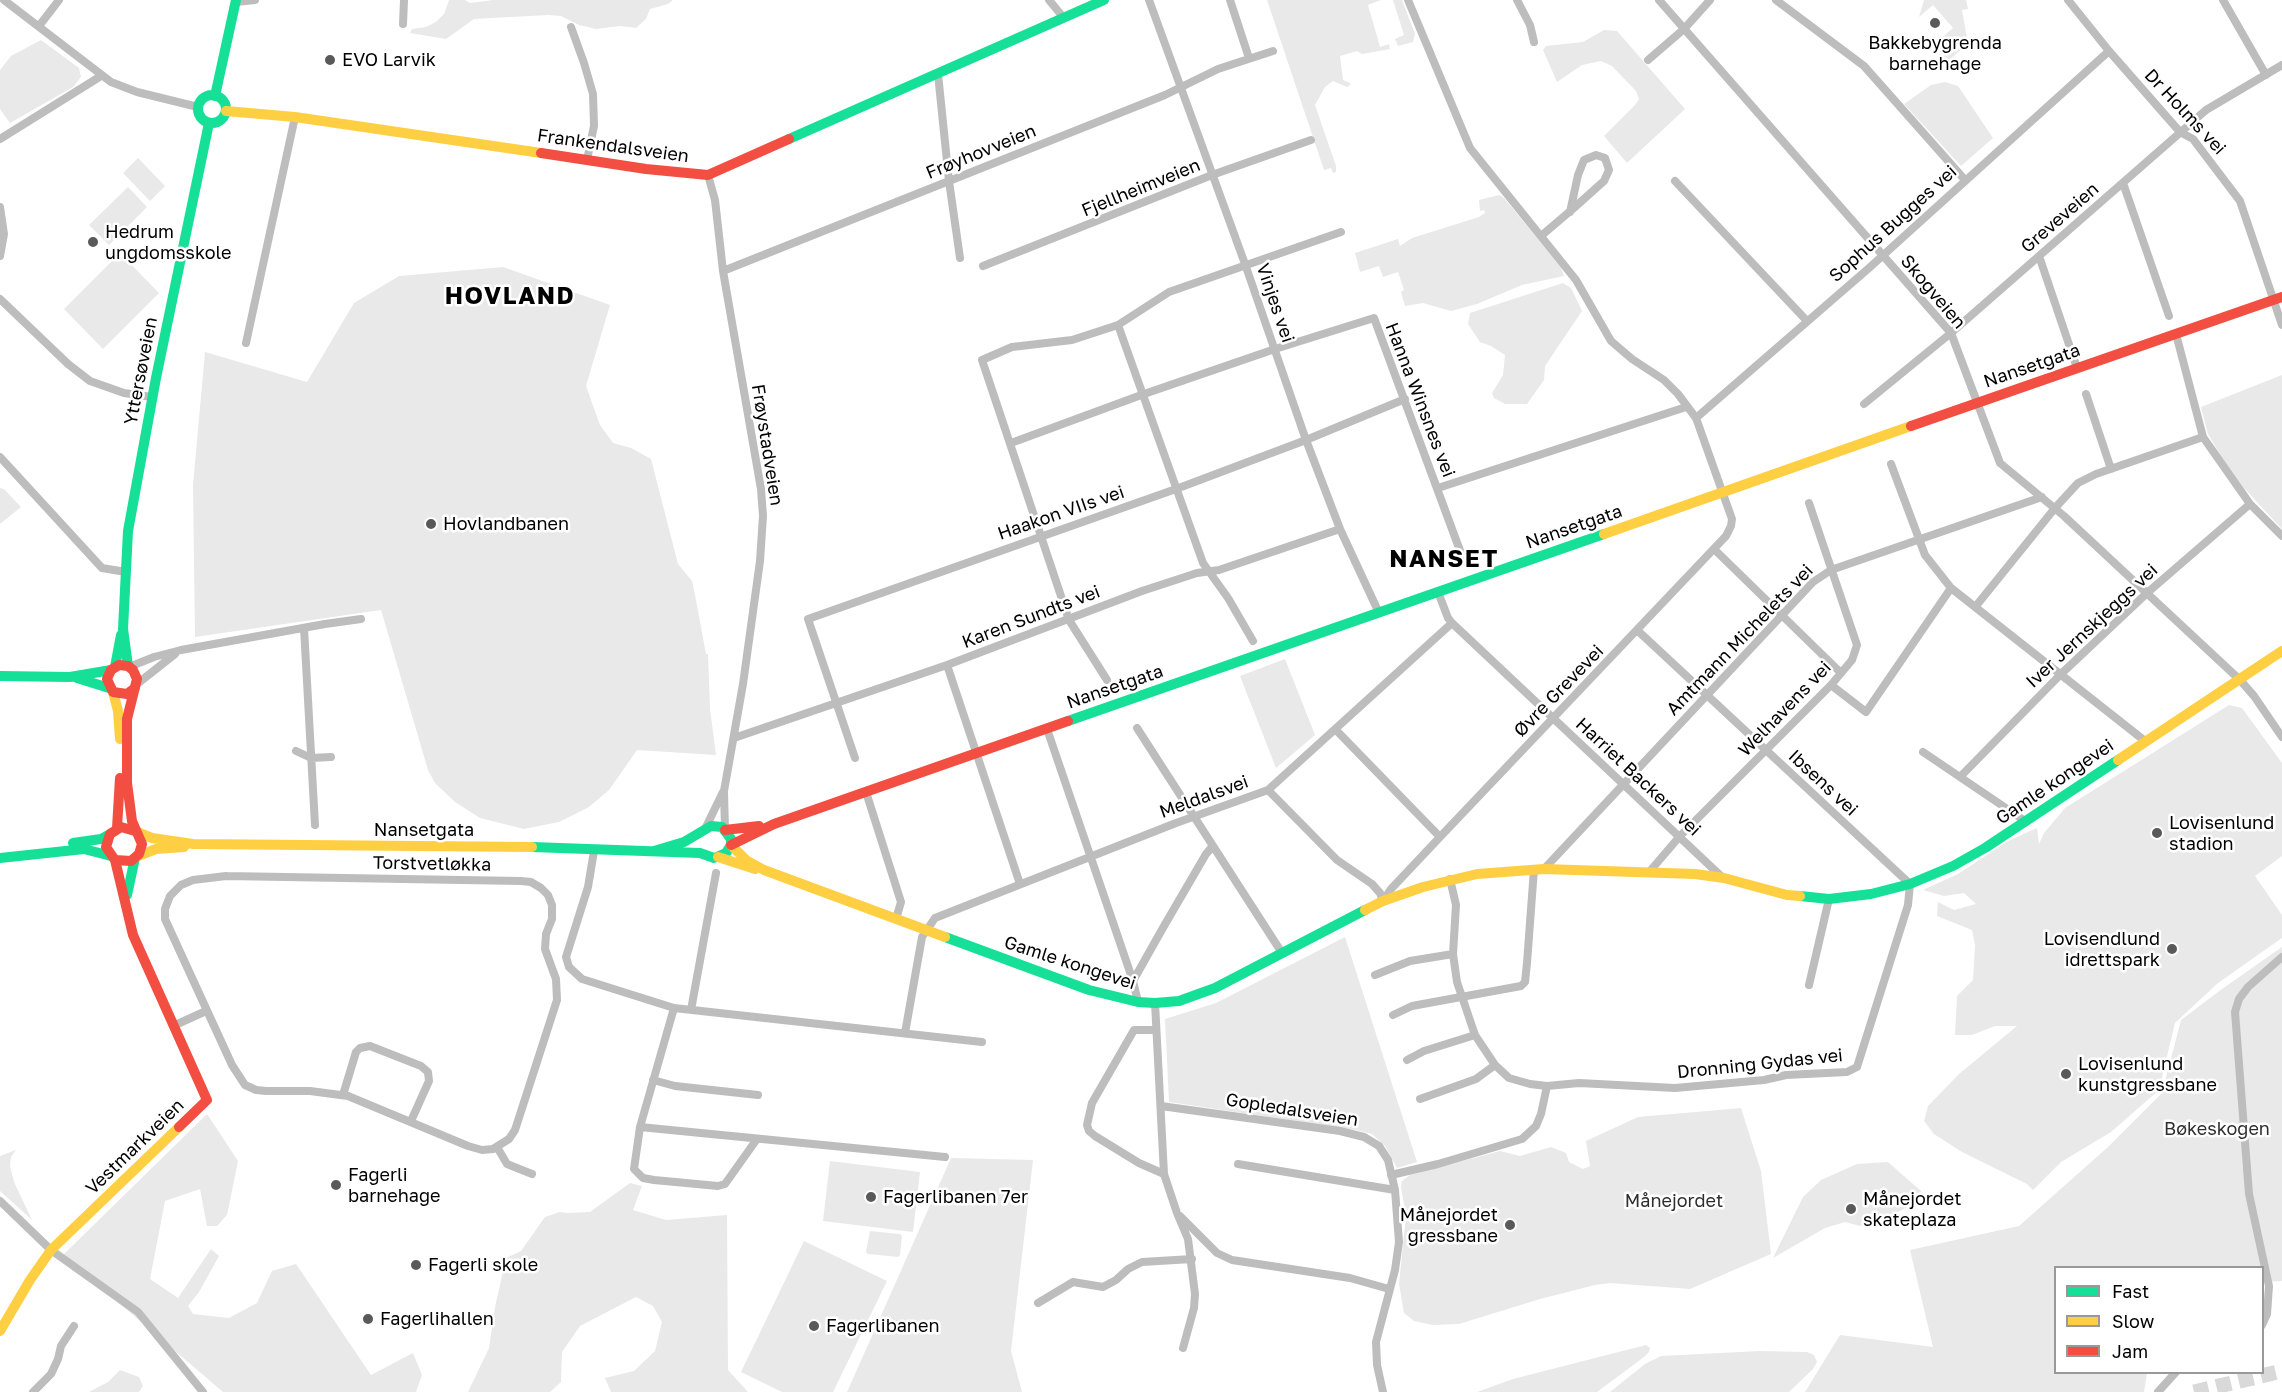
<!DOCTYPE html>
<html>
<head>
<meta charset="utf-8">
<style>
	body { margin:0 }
	#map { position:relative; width:2282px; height:1392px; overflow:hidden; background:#fff; font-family:"Golos Text",sans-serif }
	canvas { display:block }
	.legend { position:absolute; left:2054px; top:1266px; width:210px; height:108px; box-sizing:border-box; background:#fff; border:2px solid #999; margin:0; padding:8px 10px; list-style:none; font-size:18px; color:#000 }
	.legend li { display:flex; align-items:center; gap:12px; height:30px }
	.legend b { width:30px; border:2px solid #999 }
</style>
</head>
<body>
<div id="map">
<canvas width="2282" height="1392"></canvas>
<ul class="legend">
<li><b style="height:8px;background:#16e098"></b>Fast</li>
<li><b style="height:8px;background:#ffcf43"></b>Slow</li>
<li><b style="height:8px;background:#f24e42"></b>Jam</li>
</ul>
</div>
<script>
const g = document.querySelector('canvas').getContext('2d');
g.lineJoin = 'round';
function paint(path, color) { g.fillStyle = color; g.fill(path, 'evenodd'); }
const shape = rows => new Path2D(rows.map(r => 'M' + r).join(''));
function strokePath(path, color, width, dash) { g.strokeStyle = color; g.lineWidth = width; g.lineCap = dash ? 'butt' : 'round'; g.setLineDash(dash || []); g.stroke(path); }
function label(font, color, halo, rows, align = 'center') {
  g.font = font + ' "Golos Text",sans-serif'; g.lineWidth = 5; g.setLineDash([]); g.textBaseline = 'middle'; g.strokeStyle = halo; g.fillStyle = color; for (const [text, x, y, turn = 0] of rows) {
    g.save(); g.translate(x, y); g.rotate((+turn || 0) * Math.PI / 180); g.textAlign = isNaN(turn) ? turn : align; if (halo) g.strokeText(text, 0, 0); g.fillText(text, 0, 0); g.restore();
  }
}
paint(shape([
	[449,0,465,0,470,3,493,0,673,0,668,4,650,9,646,19,636,28,620,26,596,29,579,25,561,16,548,15,474,19,446,39,410,33,412,29,426,27,436,22,444,14],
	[1267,0,1381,0,1368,5,1380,47,1389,44,1390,49,1362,54,1357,51,1340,56,1343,80,1350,83,1350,85,1347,87,1333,81,1325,87,1315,105,1336,166,1336,172,1333,173,1331,168,1324,170],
	[1393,0,1402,0,1415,34,1413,42,1398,46,1395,39,1404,35],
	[1924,0,1966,0,1968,9,1962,10,1968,44,1948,61,1935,44,1953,28,1933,5,1919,17],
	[1604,30,1617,31,1685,109,1627,163,1604,136,1635,105,1639,99,1636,91,1612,66,1601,61,1582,65,1557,82,1543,50,1546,46,1583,42],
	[41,40,79,68,81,77,73,87,10,123,0,109,0,70,11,56],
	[1945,82,1958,86,1993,138,1961,166,1904,104,1931,85],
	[138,158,165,186,150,201,123,173],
	[128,187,147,207,109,245,89,225],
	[1499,195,1504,198,1532,232,1561,268,1564,276,1522,285,1477,304,1451,311,1423,303,1405,306,1401,292,1404,290,1398,272,1383,277,1379,266,1360,272,1355,253,1398,239,1400,246,1412,238,1479,217,1485,213,1484,210,1480,211,1479,200],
	[120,253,159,293,103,349,64,309],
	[503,267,610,305,586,386,600,425,613,443,631,448,651,459,678,564,692,581,695,595,706,654,708,654,710,709,716,755,637,750,609,790,589,807,559,822,524,829,480,818,455,802,435,783,428,770,381,610,195,637,193,485,205,352,307,382,354,303,399,276],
	[1563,283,1571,288,1582,311,1545,366,1544,380,1527,404,1505,404,1494,398,1492,393,1503,375,1505,355,1491,346,1480,342,1468,324,1470,313],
	[2282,375,2282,529,2243,487,2221,456,2208,434,2201,407],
	[0,488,4,489,21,507,0,524],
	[1285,659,1315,735,1276,768,1240,676],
	[2229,705,2242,708,2282,763,2282,856,2255,876,2282,915,2282,938,2218,983,2175,1023,2159,1090,2111,1132,2061,1162,2033,1190,2027,1184,1962,1152,1934,1134,1924,1121,1928,1106,1959,1074,2017,1026,1995,1026,1972,1035,1955,1035,1957,996,1973,980,1975,945,1972,930,1937,916,1938,902,1954,910,1976,904,1964,893,1944,896,1923,890,1958,874,2008,841,2037,828,2039,844,2044,833,2065,808],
	[1345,937,1417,1162,1397,1168,1385,1146,1372,1134,1356,1130,1169,1102,1165,1019,1216,1003],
	[2282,947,2282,1281,2263,1282,2262,1268,2056,1268,2056,1372,2147,1373,2144,1392,1805,1392,1840,1335,1933,1347,1910,1250,2019,1226,2108,1147,2162,1093,2181,1020,2222,989],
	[1741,1108,1761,1171,1771,1254,1690,1289,1610,1283,1595,1285,1540,1299,1459,1324,1433,1325,1414,1321,1404,1313,1399,1284,1406,1215,1401,1187,1402,1181,1410,1175,1500,1151,1520,1156,1551,1147,1566,1153,1569,1162,1583,1169,1590,1166,1586,1141,1638,1117],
	[207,1114,238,1161,227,1215,217,1226,207,1226,200,1189,165,1201,150,1279,178,1298,211,1249,219,1256,199,1292,188,1306,193,1314,229,1318,257,1303,272,1271,296,1264,371,1375,413,1353,422,1375,416,1392,223,1392,63,1255],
	[16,1150,11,1157,10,1166,14,1182,32,1220,0,1191,0,1156],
	[951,1158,1033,1160,1011,1351,1022,1392,847,1392],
	[830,1161,920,1172,913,1232,823,1221],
	[1888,1162,1921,1191,1918,1202,1892,1215,1860,1226,1845,1222,1825,1228,1773,1258,1803,1197,1821,1180,1857,1164],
	[630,1183,642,1186,633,1210,666,1220,727,1215,728,1370,748,1392,611,1392,605,1378,634,1371,655,1351,662,1322,653,1306,636,1297,580,1326,562,1352,561,1382,550,1392,468,1392,489,1348,495,1307,506,1258,521,1251,545,1217,560,1212,568,1213,590,1212],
	[870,1231,900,1234,902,1236,900,1255,898,1257,868,1254,866,1252],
	[804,1241,887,1281,833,1392,782,1392,741,1372],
	[1646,1345,1650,1348,1649,1352,1644,1357,1597,1392,1477,1392,1513,1379],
	[1760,1351,1807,1352,1814,1355,1817,1362,1813,1369,1789,1392,1610,1392,1645,1364,1661,1356],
	[120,1370,139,1377,143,1386,139,1392,89,1392,108,1382]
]), '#e9e9e9');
strokePath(shape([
	[2194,1392,2282,1371]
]), '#d9d9d9', 15, [15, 8]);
strokePath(shape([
	[4,0,111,82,137,92,198,107],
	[1049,0,1063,17],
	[1149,0,1245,264,1306,440,1340,529,1379,613],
	[1230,0,1249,58],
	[1517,0,1530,25,1534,42],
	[1659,0,1951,333,2000,463,2064,516,2240,680,2254,696,2282,737],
	[1776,0,1864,66,1965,180],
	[2068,0,2109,51,2180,132,2193,139,2240,201,2282,325],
	[2223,0,2266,75],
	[236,2,255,0],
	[403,24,404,0],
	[39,26,59,0],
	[571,27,584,63,593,94,594,126,587,160],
	[1648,60,1684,29,1710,0],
	[938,74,949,181,960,258],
	[0,139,101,76],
	[708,175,715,200,723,271,761,489,763,516,760,561,743,684,724,791,725,830],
	[1675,181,1807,321],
	[2123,183,2169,316],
	[0,207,4,234,0,256],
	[1541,236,1575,207,1604,181,1609,170,1605,158,1596,155,1584,160,1578,175,1570,212],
	[2039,256,2077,368],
	[983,266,1212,175,1311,140],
	[723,271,1165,95,1218,69,1273,51],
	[0,299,68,364,90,381,124,393,152,397],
	[1118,325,1203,563,1228,598,1253,641],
	[2176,334,2203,437,2250,504,2282,536],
	[246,343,295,117],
	[2086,394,2111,469],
	[1864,404,1951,333,2206,110,2282,65],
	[1696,418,1869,268,2109,51],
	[1011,443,1144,394,1275,349,1374,318,1462,556],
	[0,457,102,568,126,572],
	[1891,464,1925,555,1951,588,2145,741],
	[1438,488,1683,408],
	[1714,549,1841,673],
	[1438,592,1448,618,1452,623,1723,878],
	[1976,606,2055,508,2078,483,2096,474,2203,437],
	[304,628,315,825],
	[947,665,1020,884],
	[129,667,154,657,181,650,325,624,361,619],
	[1107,680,1069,620,982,360,1012,347,1072,340,1118,325,1169,292,1341,232],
	[137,684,175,654],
	[1831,685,1866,712,1951,588],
	[1137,728,1282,953],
	[1047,729,1133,981,1138,1002],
	[1335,729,1440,837],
	[734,738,947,665,1142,591,1197,573,1219,570,1340,529],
	[296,751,311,758,331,757],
	[1923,752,2025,821],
	[855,758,808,619,1176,489,1306,440,1405,399],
	[1960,777,2061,674,2147,593,2250,504],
	[1268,790,1337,860,1372,884,1380,893,1383,901],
	[866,792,901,902,896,919],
	[705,829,723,792],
	[594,851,588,887,566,957,569,967,582,979,674,1008,982,1042],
	[1544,869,1813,582,1831,570,2042,497],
	[1650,871,1680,836,1831,685,1852,660,1857,645,1809,503],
	[226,876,521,881,531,882,541,888,548,895,552,905,552,919,546,934,545,949,556,979,557,1000,515,1130,509,1139,493,1149,482,1150,468,1146,348,1096,310,1091,266,1091,256,1090,245,1085,232,1065,165,919,165,909,170,896,181,885,193,880,226,876],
	[1450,879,1456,905,1453,954,1457,982,1475,1035,1495,1065,1509,1078,1530,1084,1547,1086,1579,1083,1675,1088,1764,1080,1786,1075,1847,1072,1857,1067,1908,905,1910,884,1637,630],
	[1383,901,1391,889,1440,837,1726,536,1731,526,1732,519,1696,418,1678,394,1664,380,1632,359,1611,341,1576,280,1470,148,1408,0],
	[1375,975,1410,961,1453,954],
	[1133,981,1164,926,1206,854,1213,846],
	[1809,985,1829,899],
	[1155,1003,1164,1174,1177,1213,1188,1239,1195,1294,1194,1308,1183,1348],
	[674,1008,640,1127,634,1169,643,1178,654,1180,718,1186,725,1184,757,1139],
	[691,1010,716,873],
	[1393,1015,1412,1006,1521,986,1525,982,1527,963,1534,869],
	[173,1026,206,1011],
	[1156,1030,1134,1030,1092,1103,1087,1125,1089,1131,1095,1136,1139,1163,1164,1174],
	[905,1033,922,937,935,918,1176,823,1268,790,1452,623],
	[1407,1060,1424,1051,1475,1035],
	[653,1080,675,1086,758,1095],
	[343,1095,356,1052,360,1048,370,1046,421,1066,428,1072,429,1081,411,1121],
	[1420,1099,1476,1079,1495,1065],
	[1161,1106,1340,1131,1364,1137,1379,1146,1388,1160,1395,1190,1399,1242,1395,1270,1376,1342,1377,1365,1383,1392],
	[640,1127,945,1157],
	[497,1147,507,1164,532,1174],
	[1238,1164,1395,1190],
	[1391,1175,1438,1164,1522,1139,1536,1126,1541,1114,1547,1086],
	[0,1201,51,1250,138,1312,203,1392],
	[1180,1216,1217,1253,1232,1260,1350,1278,1389,1289],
	[1038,1303,1073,1282,1103,1287,1116,1280,1128,1269,1142,1262,1192,1259],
	[2262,1325,2267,1314,2269,1286,2249,1194,2235,1012,2239,999,2248,987,2282,957],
	[33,1392,51,1374,58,1359,61,1346,74,1326],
	[2158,1392,2176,1372]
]), '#bdbdbd', 8);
strokePath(shape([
	'198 109a14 14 0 1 1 28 0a14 14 0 1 1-28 0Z',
	[215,96,236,0],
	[789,139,1104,0],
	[128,666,123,629,128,531,156,378,209,123],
	[115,667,121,635],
	[0,676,70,677,111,670],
	[77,678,109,688],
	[1068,721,1604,534],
	[73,843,101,839,110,834],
	[532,847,700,853,714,858,726,853,731,845,731,839,722,827,711,826,684,842,654,851],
	[0,858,84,849,111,856],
	[127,895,135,858],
	[1800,896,1829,899,1871,894,1910,884,1953,866,1985,848,2118,760],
	[945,937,1089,990,1138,1002,1155,1003,1179,1001,1215,988,1365,910]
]), '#16e098', 10);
strokePath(shape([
	[226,111,295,117,541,153],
	[1604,534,1911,426],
	[113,692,118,711,120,739],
	[2118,760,2282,651],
	[137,832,152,838,193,844,532,847],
	[731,845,746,860,764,870,945,937],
	[138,856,156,849,184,847],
	[718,857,755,869],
	[1365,910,1383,901,1423,887,1477,874,1544,869,1695,874,1724,878,1787,895,1800,896],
	[0,1331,30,1280,51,1250,179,1127]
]), '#ffcf43', 10);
strokePath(shape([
	[541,153,646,169,708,175,789,139],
	[1911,426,2282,297],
	[135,688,127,694,113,692,107,679,111,670,119,665,128,666,133,670,137,679,127,719,127,783,132,821,142,844,139,854,131,861,115,860,106,847,110,834,121,827,135,831],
	[117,828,120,778],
	[725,830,759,826],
	[731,845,774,824,1068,721],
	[115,860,133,935,207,1100,179,1127]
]), '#f24e42', 10);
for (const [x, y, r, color] of [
	[1935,23,6,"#595959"],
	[330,60,6,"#595959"],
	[93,242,6,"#595959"],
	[431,524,6,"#595959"],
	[2157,833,6,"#595959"],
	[2172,949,6,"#595959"],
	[2066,1074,6,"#595959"],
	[336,1185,6,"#595959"],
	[871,1197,6,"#595959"],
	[1851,1209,6,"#595959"],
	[1510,1225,6,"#595959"],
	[416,1265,6,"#595959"],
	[368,1319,6,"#595959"],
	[814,1326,6,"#595959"]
]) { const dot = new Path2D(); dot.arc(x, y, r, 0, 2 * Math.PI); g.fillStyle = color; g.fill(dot); strokePath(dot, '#fff', 2); }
label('18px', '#000', '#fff', [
	["Bakkebygrenda",1935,43,"center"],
	["barnehage",1935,64,"center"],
	["EVO Larvik",342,60],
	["Hedrum",105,232],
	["ungdomsskole",105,253],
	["Hovlandbanen",443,524],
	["Lovisenlund",2169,823],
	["stadion",2169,844],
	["Lovisendlund",2160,939,"right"],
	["idrettspark",2160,960,"right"],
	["Lovisenlund",2078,1064],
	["kunstgressbane",2078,1085],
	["Fagerli",348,1175],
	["barnehage",348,1196],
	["Fagerlibanen 7er",883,1197],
	["Månejordet",1863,1199],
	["skateplaza",1863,1220],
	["Månejordet",1498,1215,"right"],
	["gressbane",1498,1236,"right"],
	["Fagerli skole",428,1265],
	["Fagerlihallen",380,1319],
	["Fagerlibanen",826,1326]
], 'left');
label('18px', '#000', '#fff', [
	["Dr Holms vei",2185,112,47],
	["Frankendalsveien",613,146,8],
	["Frøyhovveien",981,152,-22],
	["Fjellheimveien",1141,188,-22],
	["Greveveien",2060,218,-41],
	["Sophus Bugges vei",1893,224,-42],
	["Skogveien",1933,292,50],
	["Vinjes vei",1275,303,71],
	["Nansetgata",2032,366,-19],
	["Yttersøveien",141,371,-79],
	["Hanna Winsnes vei",1420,400,69],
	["Frøystadveien",767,445,81],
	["Haakon VIIs vei",1061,513,-19],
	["Nansetgata",1574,527,-19],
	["Karen Sundts vei",1031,617,-21],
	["Iver Jernskjeggs vei",2092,626,-43],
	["Amtmann Michelets vei",1740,640,-46],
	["Nansetgata",1115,687,-19],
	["Øvre Grevevei",1559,691,-46],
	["Welhavens vei",1785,709,-46],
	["Harriet Backers vei",1638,777,43],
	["Gamle kongevei",2055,782,-34],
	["Ibsens vei",1823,783,43],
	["Meldalsvei",1204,797,-20],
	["Nansetgata",424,830],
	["Torstvetløkka",432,864,1],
	["Gamle kongevei",1070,963,18],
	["Dronning Gydas vei",1760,1064,-6],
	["Gopledalsveien",1292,1110,9],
	["Vestmarkveien",135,1147,-44]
]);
label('18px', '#2e2e2e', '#fff', [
	["Bøkeskogen",2217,1129],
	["Månejordet",1674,1201]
]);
g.letterSpacing = '1.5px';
label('bold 24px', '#000', '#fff', [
	["HOVLAND",510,296],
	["NANSET",1444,559]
]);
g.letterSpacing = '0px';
</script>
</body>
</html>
